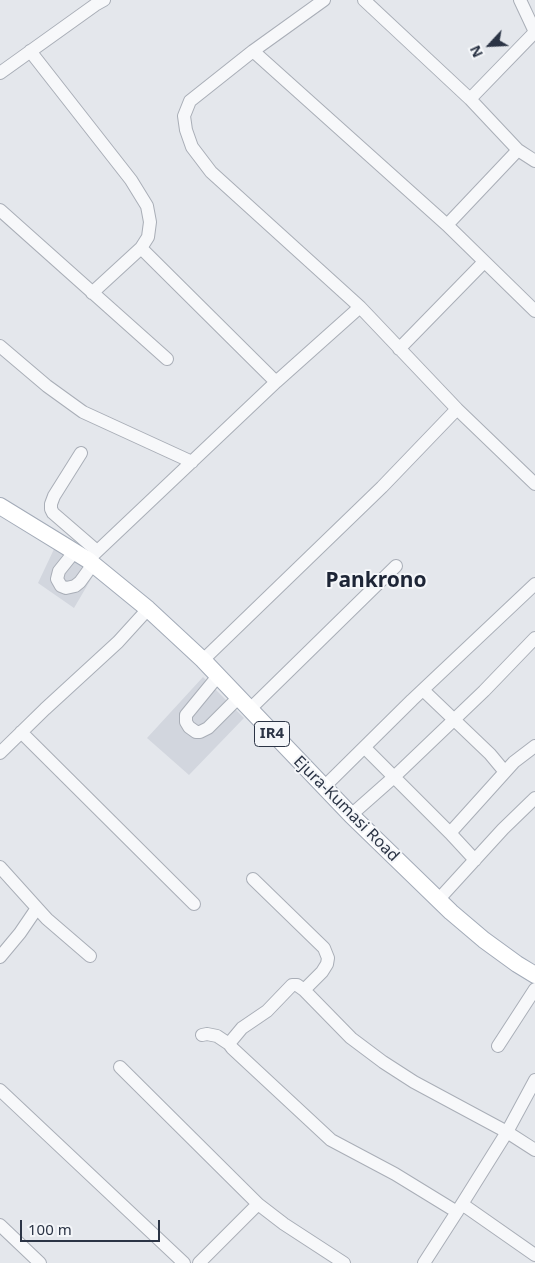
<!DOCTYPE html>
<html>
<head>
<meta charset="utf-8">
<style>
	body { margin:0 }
	#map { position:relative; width:535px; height:1263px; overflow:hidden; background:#e4e7ec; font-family:"Noto Sans",sans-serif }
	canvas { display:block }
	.north { position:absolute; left:465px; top:20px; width:50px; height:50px; -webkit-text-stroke:4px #f4f6f9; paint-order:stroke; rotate:245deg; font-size:14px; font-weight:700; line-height:20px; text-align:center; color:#2b3445 }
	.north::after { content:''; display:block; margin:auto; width:18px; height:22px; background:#2b3445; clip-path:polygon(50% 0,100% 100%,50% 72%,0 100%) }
	.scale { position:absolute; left:20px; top:1220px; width:140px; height:22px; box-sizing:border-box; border:2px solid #2b3445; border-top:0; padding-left:6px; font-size:15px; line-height:18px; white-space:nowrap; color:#2b3445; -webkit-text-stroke:4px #f4f6f9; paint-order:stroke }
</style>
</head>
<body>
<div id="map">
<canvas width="535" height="1263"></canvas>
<div class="north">N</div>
<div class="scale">100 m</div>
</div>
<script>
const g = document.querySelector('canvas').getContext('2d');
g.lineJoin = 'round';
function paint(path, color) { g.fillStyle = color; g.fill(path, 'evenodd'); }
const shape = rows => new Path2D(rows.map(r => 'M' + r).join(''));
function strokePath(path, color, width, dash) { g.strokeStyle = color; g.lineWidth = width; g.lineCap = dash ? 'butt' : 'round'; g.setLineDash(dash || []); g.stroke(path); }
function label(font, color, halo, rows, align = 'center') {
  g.font = font + ' "Noto Sans",sans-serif'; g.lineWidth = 4; g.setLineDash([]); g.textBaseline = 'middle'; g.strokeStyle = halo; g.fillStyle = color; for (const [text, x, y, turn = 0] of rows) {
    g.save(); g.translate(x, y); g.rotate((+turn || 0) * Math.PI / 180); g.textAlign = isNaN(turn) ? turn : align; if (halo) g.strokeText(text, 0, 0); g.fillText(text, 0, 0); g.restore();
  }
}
paint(shape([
	[55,547,94,574,74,608,38,583],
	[203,677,244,718,189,775,147,738]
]), '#d2d6de');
const minor = shape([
	[324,0,253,51,190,101,184,116,186,130,192,147,211,172,360,307,457,409,535,484],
	[364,0,470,99,518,150,535,161],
	[520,0,535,32],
	[30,51,131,180,147,206,150,222,148,237,141,248,92,293],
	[253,51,447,225,535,311],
	[0,73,95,5,104,0],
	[470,99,535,32],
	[0,210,167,359],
	[447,225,518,150],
	[141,248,276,382],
	[0,346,47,386,83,412,192,462],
	[399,349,484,262],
	[81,453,54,496,51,504,51,509,53,513,97,551],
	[75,551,59,571,57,579,61,586,66,588,75,586,80,582,93,564],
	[88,560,276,382,360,307],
	[203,660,382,487,457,409],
	[218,676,186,715,186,722,189,727,196,732,200,732,208,728,238,698],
	[423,690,490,754,505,772],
	[249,710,396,566],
	[21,732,194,904],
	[365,748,450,833],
	[0,753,45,709,118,642,148,609],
	[324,787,412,700,535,584],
	[351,815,394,777,484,691,535,638],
	[475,860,450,833,514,762,535,746],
	[0,867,37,908,20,933,0,957],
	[253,879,324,948,328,958,327,964,322,972,304,990],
	[439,899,503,829,535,798],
	[37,908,47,919,90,956],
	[202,1035,207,1034,217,1036,229,1044],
	[498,1046,535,989],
	[120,1067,258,1204,284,1224,344,1263],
	[0,1090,184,1263],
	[462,1204,535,1255],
	[457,1212,395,1174,331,1140,232,1048,229,1044,232,1040,242,1028,267,1011,292,985,297,985,304,990,351,1038,383,1062,414,1082,507,1132,535,1150],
	[0,1225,40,1263],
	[199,1263,258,1204],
	[424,1263,462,1204,507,1132,535,1080]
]);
const major = shape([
	[0,506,88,560,148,609,203,660,351,815,451,912,484,940,517,964,535,975]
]);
strokePath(minor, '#a9aeb7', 14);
strokePath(major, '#a3abb8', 18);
strokePath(minor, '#f7f8fa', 12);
strokePath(major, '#fff', 16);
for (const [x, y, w] of [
	[272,734,35]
]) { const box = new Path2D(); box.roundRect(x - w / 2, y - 12.5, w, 25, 4); g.fillStyle = '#f4f6f9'; g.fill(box); strokePath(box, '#2b3445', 1); }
label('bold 15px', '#2b3445', null, [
	["IR4",272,734]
]);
label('16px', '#2b3445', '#f4f6f9', [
	["Ejura-Kumasi Road",346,809,45]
]);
label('bold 21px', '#1d2536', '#f4f6f9', [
	["Pankrono",376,581]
]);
</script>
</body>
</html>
